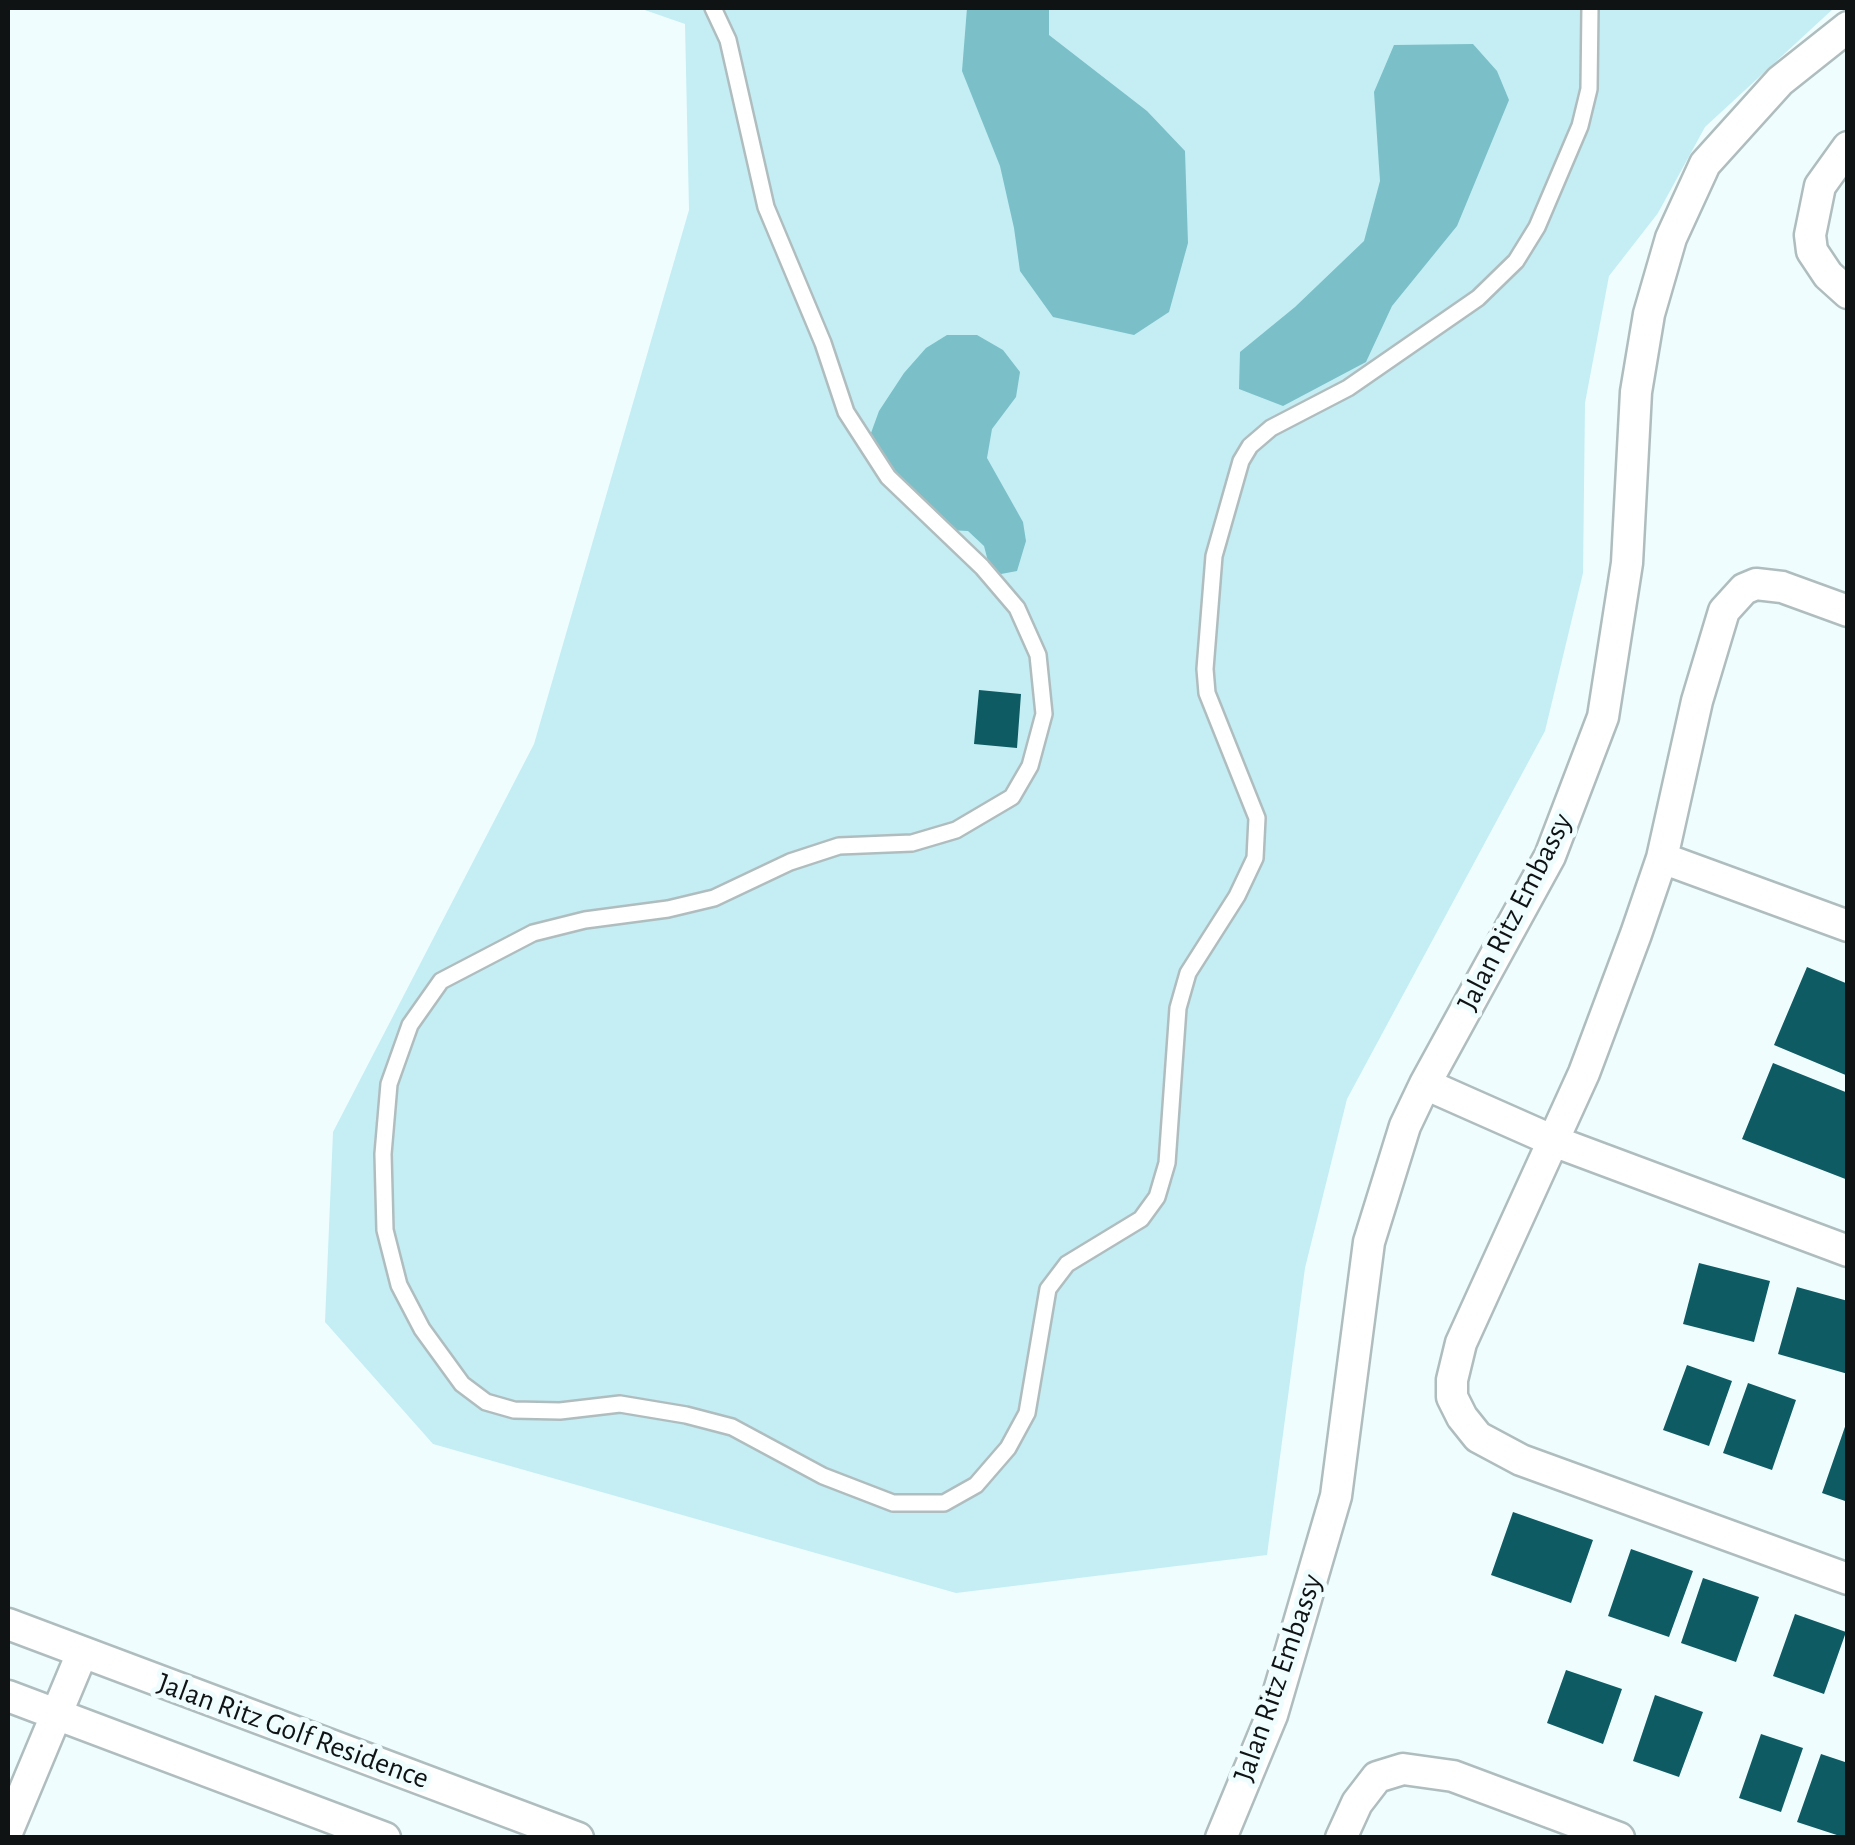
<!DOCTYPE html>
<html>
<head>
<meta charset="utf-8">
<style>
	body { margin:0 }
	#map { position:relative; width:1855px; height:1845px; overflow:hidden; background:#effdff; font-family:"Alegreya Sans",sans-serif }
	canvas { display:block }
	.frame { position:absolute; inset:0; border:10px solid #0f1314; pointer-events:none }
</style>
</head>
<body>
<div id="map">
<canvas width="1855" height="1845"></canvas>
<div class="frame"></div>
</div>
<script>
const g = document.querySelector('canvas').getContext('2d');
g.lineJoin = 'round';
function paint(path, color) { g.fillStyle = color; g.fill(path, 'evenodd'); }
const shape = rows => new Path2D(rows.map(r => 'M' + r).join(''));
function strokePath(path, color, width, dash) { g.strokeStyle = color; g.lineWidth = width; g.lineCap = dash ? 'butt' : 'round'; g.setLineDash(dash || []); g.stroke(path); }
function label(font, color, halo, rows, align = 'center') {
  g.font = font + ' "Alegreya Sans",sans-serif'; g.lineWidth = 10; g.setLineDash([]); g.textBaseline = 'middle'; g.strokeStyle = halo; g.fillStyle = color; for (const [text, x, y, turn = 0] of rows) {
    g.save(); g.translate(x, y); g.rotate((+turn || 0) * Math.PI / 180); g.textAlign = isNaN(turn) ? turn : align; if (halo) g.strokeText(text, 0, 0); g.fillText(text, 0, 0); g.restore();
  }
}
paint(shape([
	[639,8,1834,8,1705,127,1658,213,1609,276,1585,403,1583,573,1545,731,1347,1099,1305,1268,1267,1555,956,1593,433,1444,325,1322,333,1132,534,744,689,210,685,24]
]), '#c4eef4');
paint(shape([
	[967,8,1049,8,1049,35,1147,111,1185,151,1188,243,1169,312,1134,335,1053,317,1020,271,1014,228,1000,166,962,71],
	[1473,44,1497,71,1509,100,1457,226,1392,306,1366,362,1283,406,1239,389,1240,352,1295,307,1364,241,1380,181,1374,92,1394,45],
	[947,335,977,335,1003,350,1020,372,1016,397,992,429,987,458,1023,522,1026,541,1017,571,1001,574,989,565,984,546,968,531,947,530,892,475,871,433,879,411,904,373,926,348]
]), '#7bbfc8');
paint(shape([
	[979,690,1021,694,1017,748,974,744],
	[1807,967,1848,984,1848,1076,1774,1045],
	[1773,1063,1848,1093,1848,1180,1742,1139],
	[1699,1263,1770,1281,1754,1342,1683,1324],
	[1797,1287,1848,1301,1848,1374,1778,1354],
	[1687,1365,1732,1381,1709,1446,1663,1430],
	[1748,1383,1796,1400,1772,1470,1723,1453],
	[1847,1421,1848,1421,1848,1502,1822,1493],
	[1513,1512,1593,1540,1571,1603,1491,1575],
	[1631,1549,1693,1571,1669,1637,1608,1616],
	[1703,1578,1759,1597,1736,1662,1681,1643],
	[1795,1614,1846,1632,1824,1694,1773,1676],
	[1566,1670,1622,1689,1603,1744,1547,1723],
	[1655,1695,1703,1712,1679,1777,1633,1761],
	[1761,1734,1803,1748,1781,1812,1739,1798],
	[1821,1754,1848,1763,1846,1838,1797,1822]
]), '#0f5b64');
const lane = shape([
	[713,8,728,40,766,207,823,343,846,412,888,477,982,567,1017,608,1038,655,1044,714,1030,766,1012,797,956,830,912,843,839,846,790,862,714,898,668,909,585,920,533,933,441,981,410,1025,389,1084,383,1154,385,1230,399,1285,422,1329,462,1384,486,1402,514,1410,560,1411,620,1404,686,1415,732,1427,823,1476,893,1503,944,1503,976,1485,1008,1448,1027,1413,1048,1289,1067,1264,1141,1219,1157,1197,1167,1163,1178,1008,1188,973,1237,896,1255,858,1257,818,1207,693,1205,669,1214,556,1241,461,1250,446,1271,428,1348,388,1478,298,1516,261,1537,227,1580,126,1589,89,1590,8]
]);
const street = shape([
	[1848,147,1820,186,1810,235,1812,251,1828,275,1848,293],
	[1848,611,1782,587,1756,584,1744,589,1724,611,1697,701,1662,858,1636,934,1584,1073,1461,1343,1452,1380,1452,1397,1462,1417,1478,1437,1521,1460,1848,1579],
	[1662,858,1848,926],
	[1425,1084,1556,1142,1848,1251],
	[8,1624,578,1838],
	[8,1696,385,1838],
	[8,1830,82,1653],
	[1221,1838,1272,1715,1336,1496,1369,1242,1405,1126,1425,1084,1550,856,1603,717,1627,563,1636,392,1649,314,1671,238,1705,164,1780,81,1848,27],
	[1341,1838,1357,1803,1377,1777,1403,1769,1453,1776,1619,1838]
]);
strokePath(lane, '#b0bdbf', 20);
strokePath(street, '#b0bdbf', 35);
strokePath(lane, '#fff', 15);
strokePath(street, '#fff', 30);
label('30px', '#0f1314', '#effdff', [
	["Jalan Ritz Embassy",1515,912,-63],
	["Jalan Ritz Embassy",1278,1678,-71],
	["Jalan Ritz Golf Residence",293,1731,20]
]);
</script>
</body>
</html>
